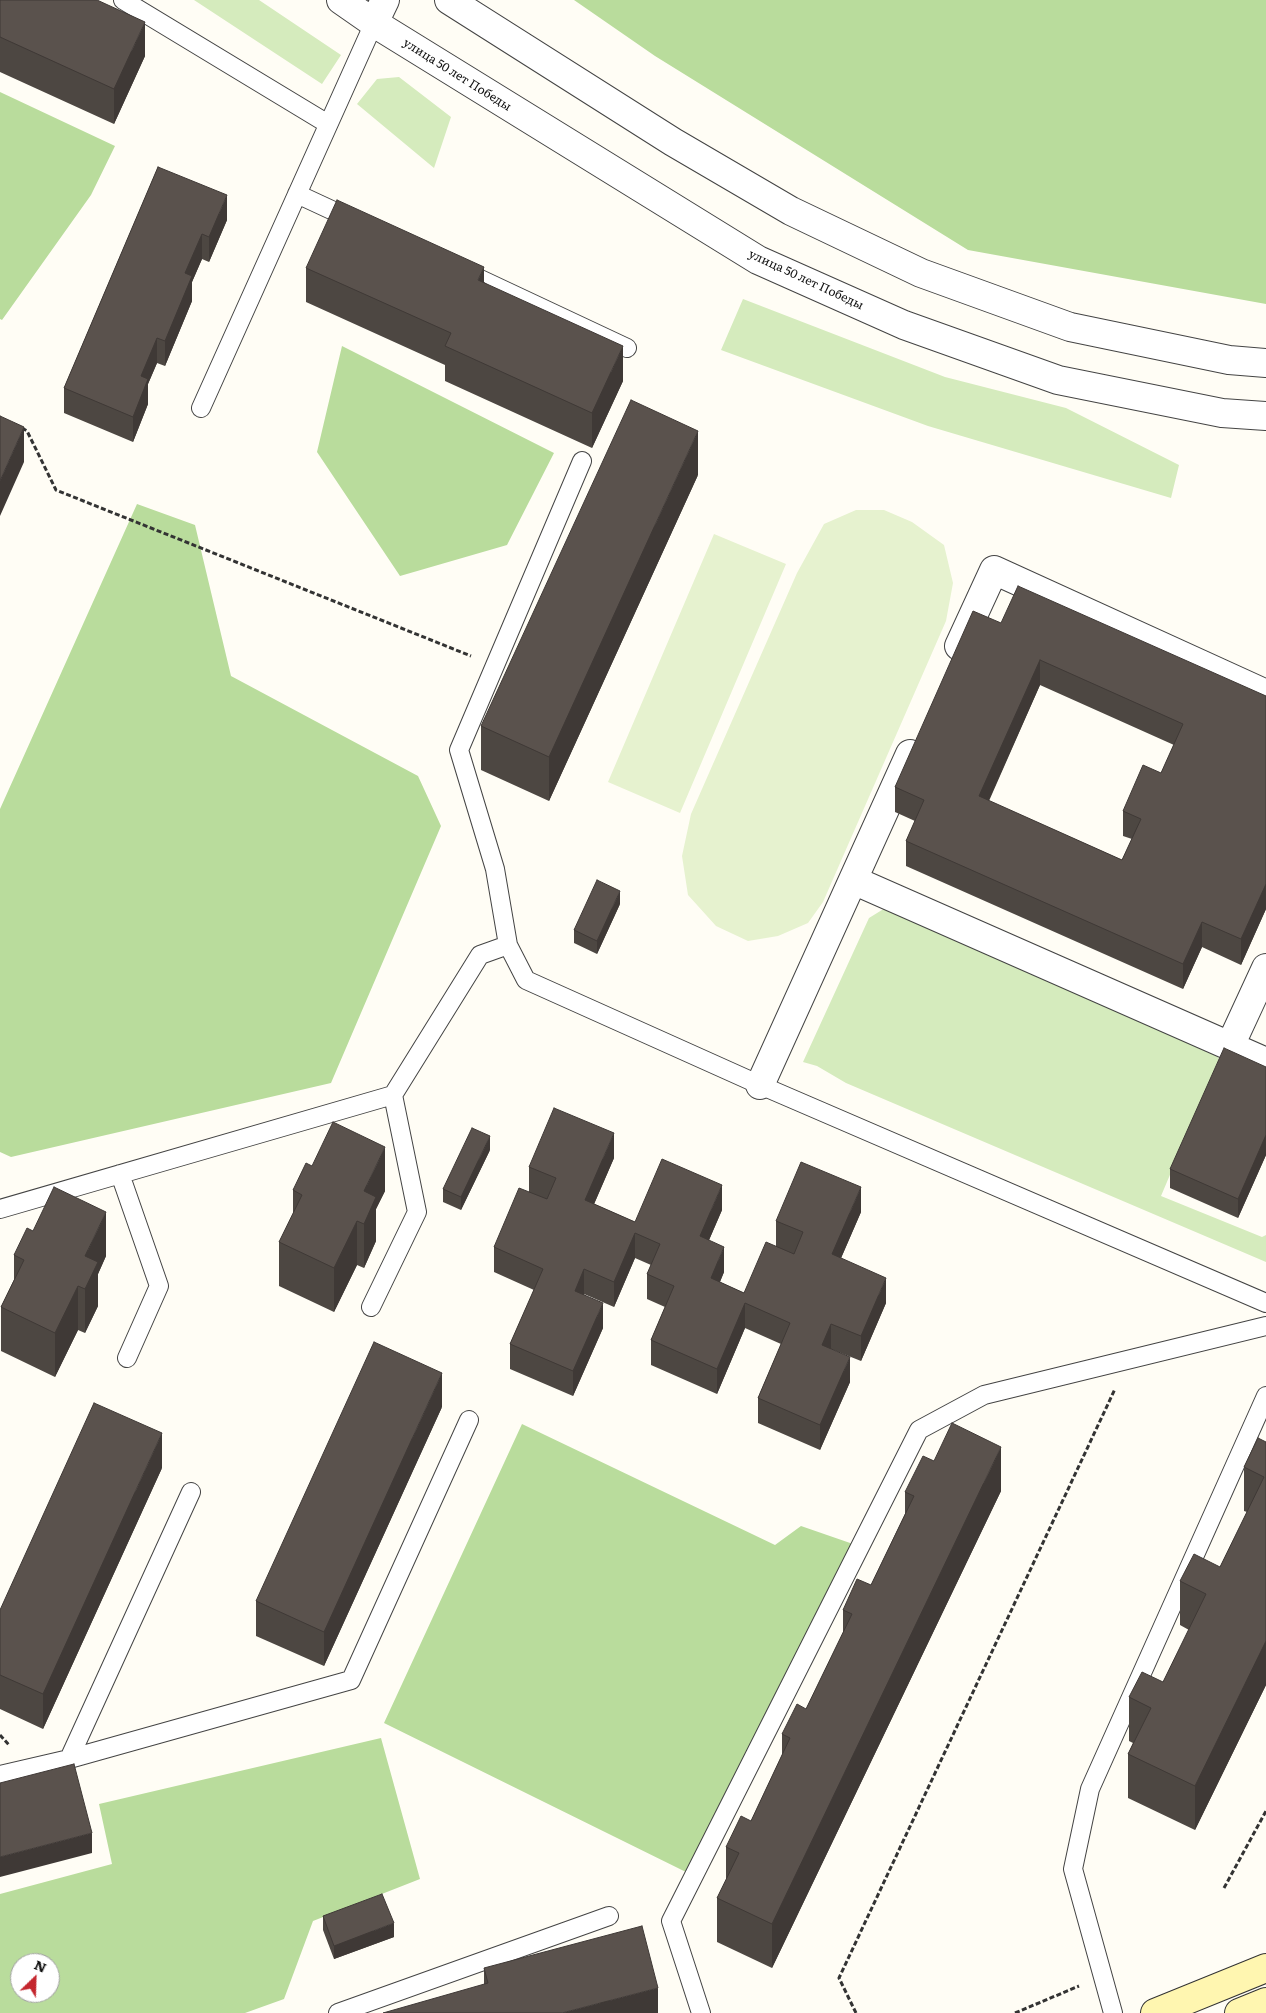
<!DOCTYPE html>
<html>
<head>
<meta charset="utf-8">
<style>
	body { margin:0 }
	#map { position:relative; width:1266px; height:2013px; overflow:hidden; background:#fffdf5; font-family:Literata,serif }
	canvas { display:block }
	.north { position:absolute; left:10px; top:1953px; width:50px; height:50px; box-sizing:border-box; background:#fff; border:1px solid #a0a0a0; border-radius:50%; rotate:24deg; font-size:14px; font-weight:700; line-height:20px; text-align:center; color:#111 }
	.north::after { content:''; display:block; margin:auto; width:18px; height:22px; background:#c4262e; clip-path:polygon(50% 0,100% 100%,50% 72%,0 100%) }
</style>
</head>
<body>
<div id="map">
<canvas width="1266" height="2013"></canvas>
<div class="north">N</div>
</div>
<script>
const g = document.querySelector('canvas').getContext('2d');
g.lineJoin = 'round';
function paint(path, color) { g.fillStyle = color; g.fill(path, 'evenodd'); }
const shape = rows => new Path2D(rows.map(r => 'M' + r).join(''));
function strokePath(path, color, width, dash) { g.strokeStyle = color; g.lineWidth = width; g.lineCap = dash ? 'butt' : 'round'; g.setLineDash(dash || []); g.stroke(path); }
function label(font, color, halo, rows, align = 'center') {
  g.font = font + ' Literata,serif'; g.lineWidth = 5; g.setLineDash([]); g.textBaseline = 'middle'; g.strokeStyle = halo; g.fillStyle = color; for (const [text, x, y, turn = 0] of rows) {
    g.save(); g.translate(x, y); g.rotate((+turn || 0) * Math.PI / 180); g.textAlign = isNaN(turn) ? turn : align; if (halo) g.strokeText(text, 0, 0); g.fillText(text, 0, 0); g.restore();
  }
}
paint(shape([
	[194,0,259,0,341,55,322,84],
	[399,77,451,117,434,168,357,104,377,79],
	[743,299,945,377,1066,408,1179,465,1171,498,928,426,721,350],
	[890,905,1215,1052,1219,1059,1161,1196,1262,1237,1266,1235,1266,1262,846,1083,817,1066,803,1062,869,918]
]), '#d5ebbd');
paint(shape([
	[574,0,1266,0,1266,304,968,250,655,56],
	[0,92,115,146,91,195,2,320,0,319],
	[342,346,554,453,507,545,400,576,317,452],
	[137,504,195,525,231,676,418,776,441,826,331,1083,11,1157,0,1152,0,809],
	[522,1424,775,1545,801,1526,853,1544,690,1874,384,1723],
	[381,1738,420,1879,313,1921,284,1999,245,2013,0,2013,0,1894,112,1864,99,1804],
	[20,1963,50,1963,50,1993,20,1993]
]), '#b9dc9c');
paint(shape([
	[856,510,884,510,912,522,944,545,953,583,946,621,823,902,808,923,778,936,748,941,716,926,688,895,682,856,691,814,797,573,824,524],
	[714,534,786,564,680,813,608,782]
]), '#e6f2cf');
const lane = shape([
	[123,0,328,124],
	[297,194,353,220],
	[463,271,627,348],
	[201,408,374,23],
	[582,461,459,750,495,869,508,945,526,980,760,1085,1266,1303],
	[120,1174,159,1286,127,1358],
	[0,1209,393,1095,480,955,508,945],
	[371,1307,417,1212,393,1095],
	[69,1759,351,1680,469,1420],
	[0,1775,69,1759,191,1492],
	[338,2013,609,1916],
	[701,2013,671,1921,919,1430,984,1395,1266,1326],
	[1113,2013,1073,1869,1090,1789,1266,1396]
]);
const street = shape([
	[341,0,374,23,758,260,904,325,1058,380,1222,413,1266,416],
	[449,0,673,142,791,211,921,273,1070,327,1229,360,1266,363],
	[374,23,385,0],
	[959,646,994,570,1266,694],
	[853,880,1266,1062],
	[1230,1046,1266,968],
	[760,1085,910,754]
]);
const secondary = shape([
	[1155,2013,1266,1968],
	[1239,2013,1266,2002]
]);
strokePath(lane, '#444', 20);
strokePath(street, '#444', 30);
strokePath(secondary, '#333', 30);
strokePath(shape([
	[22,428,27,431,56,490,471,656],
	[0,1735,9,1745],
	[1224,1888,1266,1811],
	[856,2013,839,1978,1115,1389],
	[1015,2013,1079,1986]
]), '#333', 3, [5, 2.5]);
strokePath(lane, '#fff', 18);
strokePath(street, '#fff', 28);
strokePath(secondary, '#fff6b0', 28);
paint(shape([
	[0,0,145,56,114,124,0,72],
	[158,167,227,220,209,262,202,259,192,282,192,301,165,366,157,363,148,384,148,404,133,442,64,413,64,388],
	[306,268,484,282,623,381,592,448,445,381,445,365,306,302],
	[698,475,549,801,481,770,481,726],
	[1001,623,1266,696,1266,909,1241,965,1202,947,1183,989,906,866,906,841,915,821,895,812,895,787],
	[1040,685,1174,745,1161,773,1123,811,1123,836,1132,839,1122,860,989,801],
	[620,904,597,954,574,943,574,930],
	[1266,1067,1266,1155,1238,1218,1170,1188,1170,1169],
	[490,1150,461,1210,443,1202,443,1189],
	[614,1158,594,1204,635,1222,722,1210,709,1240,724,1272,720,1282,744,1293,776,1246,776,1221,861,1212,841,1258,886,1303,861,1361,831,1349,850,1382,820,1450,758,1423,758,1398,781,1344,745,1328,717,1394,651,1365,651,1340,665,1307,647,1299,647,1274,651,1265,635,1258,614,1307,584,1294,603,1328,573,1396,510,1369,510,1344,534,1290,494,1272,494,1247,529,1192,529,1167],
	[312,1166,385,1191,376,1209,376,1241,364,1268,357,1265,334,1312,279,1286,279,1242,293,1215,293,1190],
	[33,1231,106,1256,98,1274,98,1306,85,1333,78,1330,55,1377,1,1351,1,1307,14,1280,14,1255],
	[442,1407,324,1666,256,1636,256,1601],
	[1266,1442,1266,1685,1195,1830,1128,1798,1128,1754,1133,1743,1129,1741,1129,1697,1163,1682,1189,1630,1180,1625,1180,1581,1220,1567,1247,1512,1244,1511,1244,1467],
	[934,1461,1001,1491,772,1968,717,1942,717,1898,726,1880,726,1847,751,1821,782,1755,782,1734,806,1709,843,1633,843,1610,871,1585,905,1514,905,1492],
	[162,1468,43,1729,0,1709,0,1610],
	[323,1916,394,1937,334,1959,323,1930],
	[484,1968,658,2013,484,1984]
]), '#4d4742');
paint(shape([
	[145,22,145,56,114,124,114,89],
	[227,195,227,220,209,262,209,237],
	[202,234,202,259,192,282,192,301,165,366,165,341,185,273],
	[484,267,484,301,478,280],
	[157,338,157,363,148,384,148,404,133,442,133,417,141,376],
	[623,346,623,381,592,448,592,413],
	[24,427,24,462,0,516,0,481],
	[698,431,698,475,549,801,549,757],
	[1040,660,1040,685,979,822,979,796],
	[1266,884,1266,909,1241,965,1241,939],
	[620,891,620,904,597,954,597,941],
	[1202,922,1202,947,1183,989,1183,964],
	[614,1133,614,1158,585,1225,585,1200],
	[1266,1135,1266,1155,1238,1218,1238,1199],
	[490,1136,490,1150,461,1210,461,1197],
	[385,1147,385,1191,376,1209,376,1241,364,1268,364,1191],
	[722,1185,722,1210,700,1261,700,1236],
	[861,1187,861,1212,832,1279,832,1254],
	[106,1212,106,1256,98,1274,98,1306,85,1333,85,1256],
	[357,1221,357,1265,334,1312,334,1268],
	[635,1233,635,1258,614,1307,614,1282],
	[724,1247,724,1272,711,1303,711,1278],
	[584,1269,584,1294,575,1316,575,1291],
	[886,1278,886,1303,861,1361,861,1336],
	[78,1286,78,1330,55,1377,55,1333],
	[603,1303,603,1328,573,1396,573,1371],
	[745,1303,745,1328,717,1394,717,1369],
	[831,1324,831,1349,822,1370,822,1345],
	[850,1357,850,1382,820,1450,820,1425],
	[442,1373,442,1407,324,1666,324,1632],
	[162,1433,162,1468,43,1729,43,1694],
	[1001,1447,1001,1491,772,1968,772,1924],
	[1266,1641,1266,1685,1195,1830,1195,1786],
	[92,1833,92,1853,0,1877,0,1857],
	[394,1923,394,1937,334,1959,334,1946],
	[658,1988,658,2013,562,2013]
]), '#3f3936');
const building = shape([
	[0,0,97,0,145,22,114,89,0,37,0,0],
	[158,167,227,195,209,237,202,234,185,273,192,276,165,341,157,338,141,376,148,379,133,417,64,388,158,167],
	[337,200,484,267,478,280,623,346,592,413,445,346,451,333,306,268,337,200],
	[631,400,698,431,549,757,481,726,631,400],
	[0,416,24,427,0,481,0,416],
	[1018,586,1266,696,1266,884,1241,939,1202,922,1183,964,906,841,924,800,895,787,973,611,1001,623,1018,586],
	[1040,660,1183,724,1161,773,1143,765,1123,811,1141,819,1122,860,979,796,1040,660],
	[597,880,620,891,597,941,574,930,597,880],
	[1224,1048,1266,1067,1266,1135,1238,1199,1170,1169,1224,1048],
	[554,1108,614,1133,585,1200,635,1222,662,1159,722,1185,700,1236,724,1247,711,1278,744,1293,766,1242,794,1254,803,1232,776,1221,801,1162,861,1187,832,1254,886,1278,861,1336,831,1324,822,1345,850,1357,820,1425,758,1398,790,1323,745,1303,717,1369,651,1340,674,1286,647,1274,660,1244,635,1233,614,1282,584,1269,575,1291,603,1303,573,1371,510,1344,543,1269,494,1247,519,1188,547,1199,556,1178,529,1167,554,1108],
	[333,1122,385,1147,364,1191,376,1197,364,1224,357,1221,334,1268,279,1242,302,1195,293,1190,306,1163,312,1166,333,1122],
	[472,1128,490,1136,461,1197,443,1189,472,1128],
	[54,1187,106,1212,85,1256,98,1262,85,1289,78,1286,55,1333,1,1307,24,1260,14,1255,27,1228,33,1231,54,1187],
	[374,1342,442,1373,324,1632,256,1601,374,1342],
	[94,1403,162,1433,43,1694,0,1675,0,1610,94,1403],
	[952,1423,1001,1447,772,1924,717,1898,739,1853,726,1847,741,1816,751,1821,790,1738,782,1734,797,1704,806,1709,852,1614,843,1610,857,1579,871,1585,914,1496,905,1492,923,1456,934,1461,952,1423],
	[1258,1438,1266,1442,1266,1641,1195,1786,1128,1754,1151,1708,1129,1697,1142,1672,1163,1682,1206,1594,1180,1581,1194,1554,1220,1567,1264,1477,1244,1467,1258,1438],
	[74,1764,92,1833,0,1857,0,1783,74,1764],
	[382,1894,394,1923,334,1946,323,1916,382,1894],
	[642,1926,658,1988,562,2013,383,2013,488,1983,484,1968,642,1926]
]);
paint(building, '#5a524d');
strokePath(building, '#3f3936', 1);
label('12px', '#111', '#fff', [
	["улица 50 лет Победы",457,75,32],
	["улица 50 лет Победы",806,280,25]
]);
</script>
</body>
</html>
